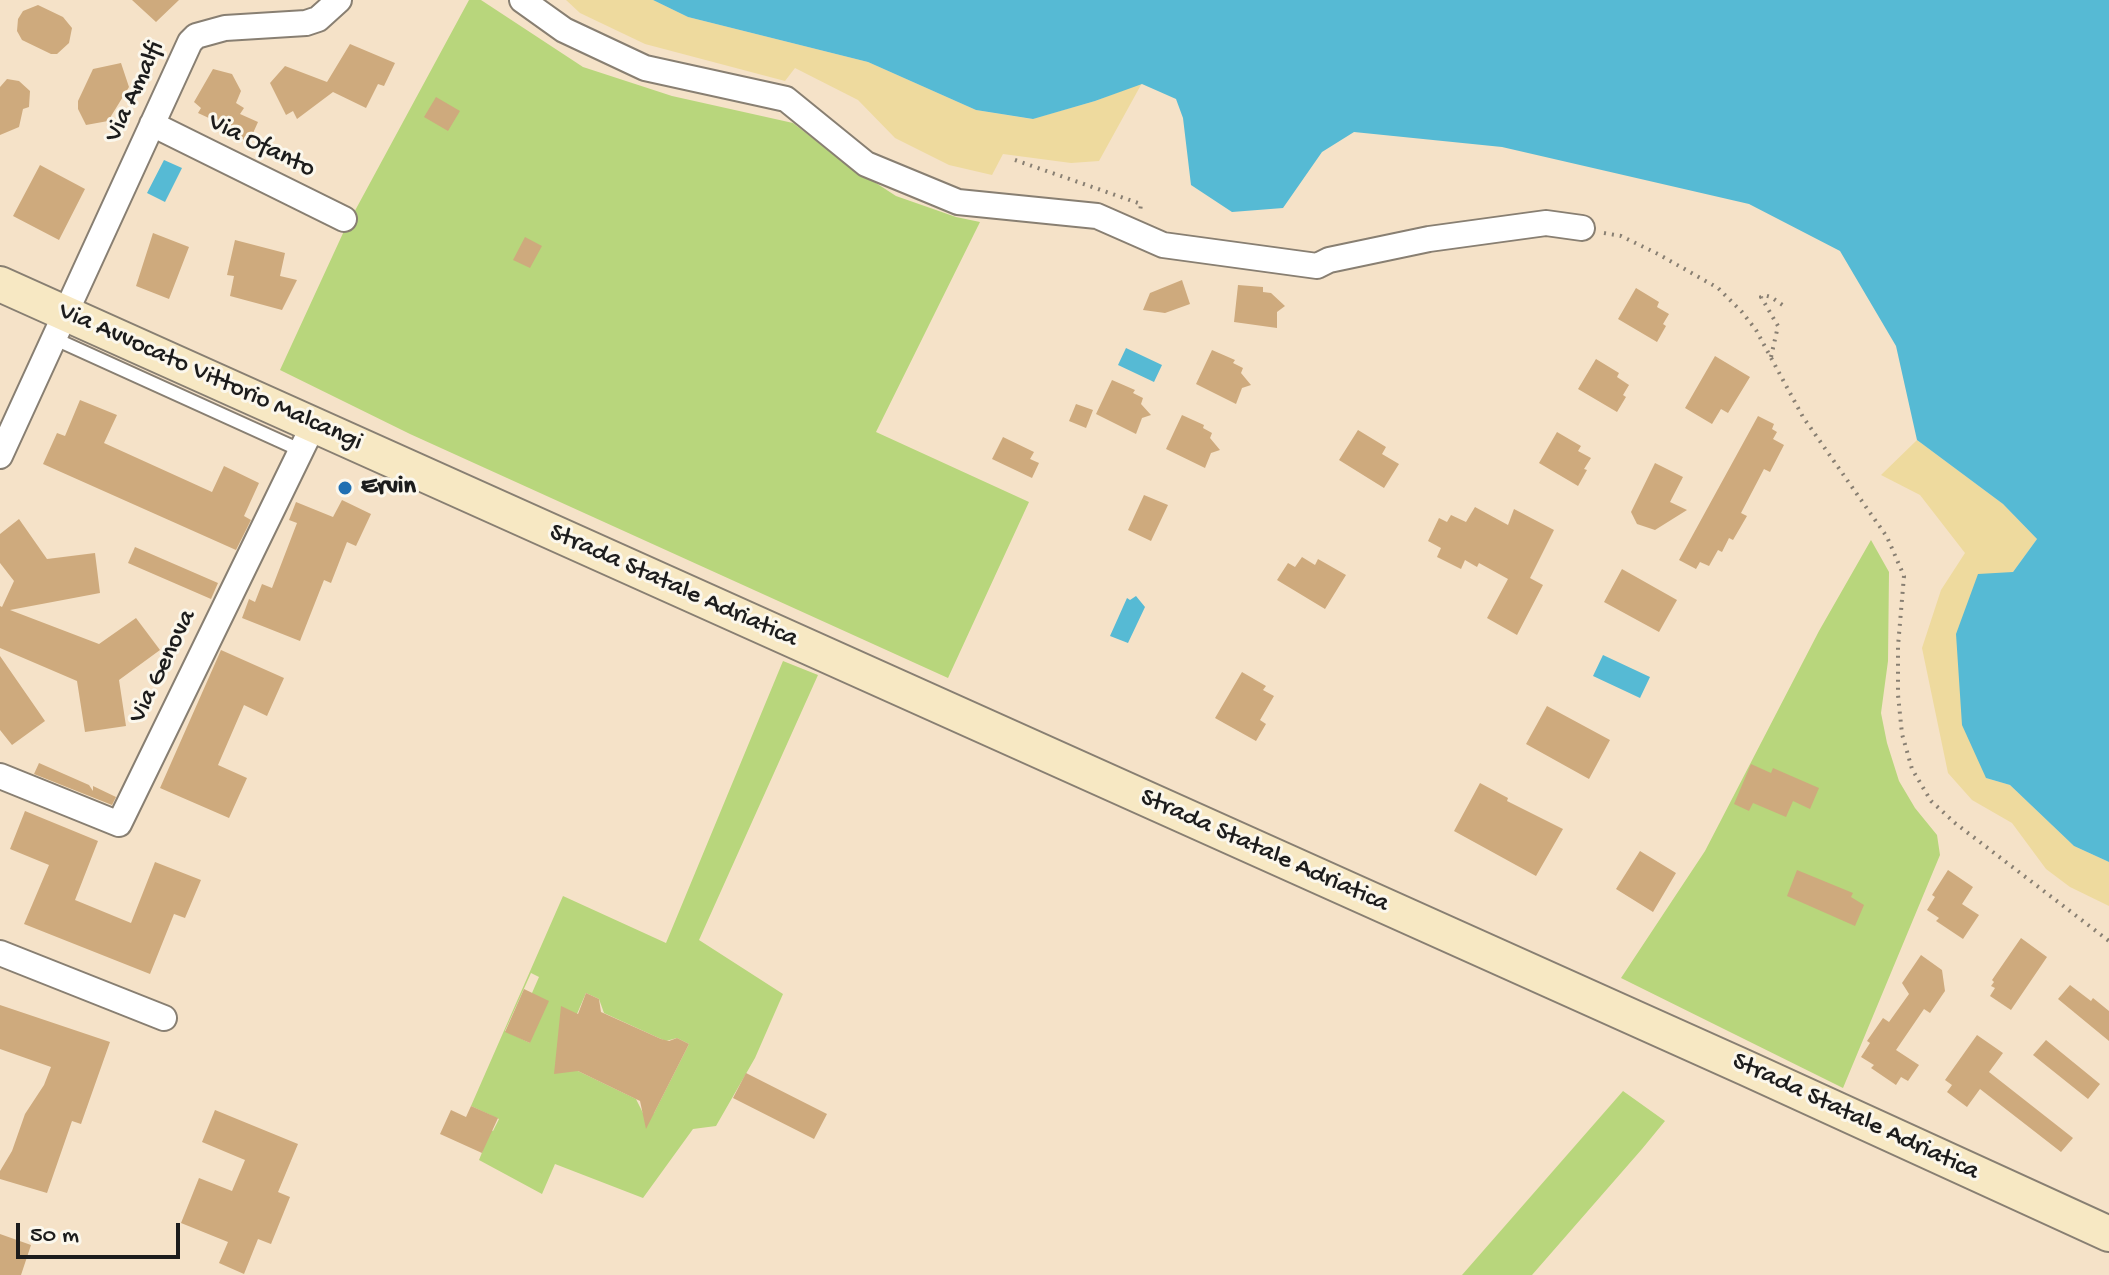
<!DOCTYPE html>
<html>
<head>
<meta charset="utf-8">
<style>
	body { margin:0 }
	#map { position:relative; width:2109px; height:1275px; overflow:hidden; background:#f5e2c8; font-family:"Gochi Hand",sans-serif }
	canvas { display:block }
	.scale { position:absolute; left:16px; top:1223px; width:164px; height:36px; box-sizing:border-box; border:4px solid #1c1c1c; border-top:0; padding-left:10px; font-size:24px; line-height:28px; white-space:nowrap; color:#1c1c1c; -webkit-text-stroke:6px #fbf7ec; paint-order:stroke }
</style>
</head>
<body>
<div id="map">
<canvas width="2109" height="1275"></canvas>
<div class="scale">50 m</div>
</div>
<script>
const g = document.querySelector('canvas').getContext('2d');
g.lineJoin = 'round';
function paint(path, color) { g.fillStyle = color; g.fill(path, 'evenodd'); }
const shape = rows => new Path2D(rows.map(r => 'M' + r).join(''));
function strokePath(path, color, width, dash) { g.strokeStyle = color; g.lineWidth = width; g.lineCap = dash ? 'butt' : 'round'; g.setLineDash(dash || []); g.stroke(path); }
function label(font, color, halo, rows, align = 'center') {
  g.font = font + ' "Gochi Hand",sans-serif'; g.lineWidth = 6; g.setLineDash([]); g.textBaseline = 'middle'; g.strokeStyle = halo; g.fillStyle = color; for (const [text, x, y, turn = 0] of rows) {
    g.save(); g.translate(x, y); g.rotate((+turn || 0) * Math.PI / 180); g.textAlign = isNaN(turn) ? turn : align; if (halo) g.strokeText(text, 0, 0); g.fillText(text, 0, 0); g.restore();
  }
}
paint(shape([
	[469,0,481,0,583,67,672,96,793,123,842,161,896,196,956,217,980,222,876,432,1029,502,948,678,410,434,280,370,344,231],
	[1871,540,1889,572,1888,661,1881,713,1887,743,1899,781,1915,808,1937,835,1940,855,1843,1088,1621,978,1705,851,1819,631],
	[783,661,818,675,699,940,783,994,755,1058,716,1126,693,1129,643,1198,555,1164,542,1194,479,1160,483,1150,475,1146,484,1127,493,1131,499,1119,471,1106,563,896,666,943],
	[531,973,539,977,532,993,530,1043,505,1031],
	[586,993,599,999,604,1013,661,1039,666,1041,677,1038,689,1044,654,1113,650,1115,643,1113,636,1099,578,1071,555,1065],
	[1623,1091,1665,1121,1642,1149,1532,1275,1462,1275]
]), '#b8d67c');
paint(shape([
	[566,0,653,0,688,17,868,62,976,110,1032,119,1095,101,1142,83,1099,161,1071,163,1003,154,992,175,949,165,895,138,858,100,795,68,785,81,645,44,580,13],
	[1917,440,2003,504,2037,539,2013,572,1986,778,2010,785,2074,846,2109,862,2109,906,2070,887,2046,869,2012,823,1972,800,1948,773,1922,648,1941,590,1965,553,1920,495,1881,475]
]), '#eeda9e');
paint(shape([
	[653,0,2109,0,2109,862,2074,846,2010,785,1986,778,1962,725,1956,634,1978,574,2013,572,2037,539,2003,504,1917,440,1896,346,1840,251,1749,204,1502,147,1354,132,1322,152,1283,208,1232,212,1191,185,1183,118,1176,99,1142,84,1095,101,1033,119,976,110,868,62,688,17],
	[164,160,182,168,165,202,147,193],
	[1126,348,1162,365,1154,382,1118,365],
	[1136,596,1145,607,1128,643,1110,636,1127,598,1130,600],
	[1603,655,1650,677,1640,698,1593,676]
]), '#56bad4');
paint(shape([
	[132,0,179,0,156,22],
	[38,5,63,17,72,28,69,43,57,54,51,54,22,40,17,31,18,19,23,11],
	[350,44,395,63,384,86,378,84,366,108,333,92,297,119,293,111,286,115,270,83,285,66,327,82],
	[121,63,129,87,108,121,86,125,78,109,78,101,93,69],
	[213,69,232,74,241,91,236,103,244,108,240,114,258,122,249,142,220,131,224,125,198,113,201,108,194,102],
	[7,79,19,81,30,91,29,107,23,109,19,127,0,135,0,87],
	[436,97,460,111,448,131,424,117],
	[40,165,85,189,59,240,13,216],
	[153,233,189,247,169,299,136,286],
	[525,237,542,246,530,268,513,260],
	[235,240,285,253,280,276,297,280,282,310,230,296,234,276,227,275],
	[1182,280,1190,304,1165,313,1143,310,1150,293],
	[1238,285,1263,287,1263,292,1271,293,1285,306,1277,312,1277,328,1234,322],
	[1636,288,1659,302,1657,307,1669,314,1663,324,1666,326,1657,342,1618,319],
	[1212,350,1235,360,1233,363,1243,368,1241,373,1251,385,1242,388,1236,404,1196,384],
	[1715,356,1750,377,1728,413,1721,409,1712,424,1685,408],
	[1596,359,1619,373,1617,377,1629,385,1623,395,1626,397,1617,412,1578,389],
	[1112,380,1135,390,1133,393,1143,398,1141,404,1151,415,1142,418,1136,434,1096,414],
	[80,400,117,415,104,443,212,492,224,466,259,483,244,516,251,520,236,550,43,464,57,433,65,436],
	[1076,404,1093,410,1086,428,1069,421],
	[1182,415,1204,425,1203,428,1212,433,1210,438,1220,450,1211,453,1205,468,1166,449],
	[1758,416,1774,424,1772,429,1777,432,1773,439,1784,445,1770,472,1764,469,1741,513,1747,516,1733,540,1729,538,1722,552,1718,550,1709,566,1700,562,1696,569,1679,560],
	[1358,430,1386,447,1382,454,1399,464,1384,488,1339,460],
	[1557,432,1581,446,1578,451,1591,458,1584,469,1587,470,1578,486,1539,463],
	[1003,437,1034,452,1030,459,1039,463,1032,478,992,459],
	[1655,463,1683,477,1670,502,1687,510,1655,530,1637,524,1631,512],
	[1144,495,1168,505,1151,541,1128,530],
	[342,500,371,514,356,546,347,542,331,583,324,580,300,641,242,618,249,599,255,602,262,584,272,588,297,523,289,520,296,502,333,517],
	[1475,507,1508,525,1514,509,1554,530,1530,578,1543,585,1517,635,1487,618,1508,579,1479,563,1477,567,1465,560,1461,569,1437,557,1441,548,1428,541,1439,518,1447,522,1451,515,1466,522],
	[19,519,47,559,95,553,100,593,10,610,99,644,136,618,160,650,119,680,126,726,85,732,77,681,0,648,0,606,2,607,14,581,0,563,0,534],
	[135,547,218,583,211,599,128,563],
	[1302,557,1315,565,1318,559,1346,575,1325,609,1277,580,1288,563,1295,567],
	[1622,569,1677,600,1659,632,1604,602],
	[221,650,284,678,267,716,244,705,218,765,247,778,229,818,160,788],
	[0,656,45,721,12,745,0,730],
	[1242,672,1266,686,1263,690,1274,696,1260,720,1266,724,1256,741,1215,718],
	[1547,706,1610,740,1589,779,1526,744],
	[39,763,89,785,93,791,93,786,116,797,112,805,34,774],
	[1751,764,1771,773,1773,768,1819,788,1810,809,1793,801,1786,817,1753,803,1749,811,1734,804],
	[1480,783,1508,798,1507,801,1563,829,1536,876,1454,831],
	[25,811,98,841,75,900,131,923,155,862,201,880,185,918,174,914,150,974,24,924,49,865,10,849],
	[1640,851,1676,873,1653,912,1616,889],
	[1797,870,1853,893,1851,897,1864,905,1855,926,1787,896],
	[1948,870,1973,887,1962,904,1979,915,1963,939,1936,921,1939,918,1927,910,1935,897,1932,895],
	[2021,938,2047,957,2011,1010,1990,996,1995,988,1991,986,1994,982,1992,980],
	[1921,955,1942,970,1945,991,1930,1013,1924,1009,1896,1050,1919,1065,1908,1081,1901,1077,1896,1085,1871,1068,1874,1065,1861,1057,1870,1043,1867,1041,1883,1018,1889,1022,1909,994,1902,983],
	[2070,985,2091,1001,2093,998,2109,1011,2109,1041,2058,999],
	[524,989,549,1001,530,1043,505,1032],
	[586,993,599,999,601,1012,661,1039,669,1041,677,1038,689,1044,646,1129,640,1101,578,1071,554,1074,561,1006,578,1014],
	[0,1005,110,1042,81,1124,72,1121,47,1193,0,1179,0,1171,12,1151,25,1114,44,1085,51,1067,0,1049],
	[1977,1035,2003,1053,1989,1072,2073,1138,2061,1152,1980,1089,1967,1107,1947,1092,1952,1085,1945,1080],
	[2046,1040,2100,1084,2088,1099,2033,1055],
	[746,1073,827,1114,814,1139,733,1098],
	[471,1106,498,1118,482,1153,440,1134,451,1110,466,1117],
	[215,1110,298,1144,278,1192,290,1197,271,1244,258,1239,244,1274,219,1263,228,1242,181,1223,199,1178,232,1191,245,1160,202,1142],
	[0,1234,31,1245,21,1275,0,1275]
]), '#ceaa7d');
const lane = shape([
	[53,338,300,450]
]);
const street = shape([
	[522,0,564,30,645,68,786,99,866,164,958,202,1097,216,1163,245,1317,266,1329,260,1429,239,1546,223,1582,228],
	[152,124,344,219],
	[0,456,190,42,196,36,225,28,306,23,318,19,339,0],
	[0,776,119,824,313,426],
	[0,953,164,1018]
]);
const secondary = shape([
	[0,284,1746,1068,2109,1234]
]);
strokePath(lane, '#887f72', 16);
strokePath(street, '#887f72', 28);
strokePath(secondary, '#887f72', 38);
strokePath(shape([
	[1015,160,1141,204,1140,212],
	[1604,233,1621,236,1658,254,1718,288,1742,312,1756,330,1803,417,1887,537,1904,576,1898,646,1898,695,1902,734,1912,769,1931,801,1955,823,2109,941],
	[1771,357,1778,326,1761,297,1764,295,1771,297,1784,306]
]), '#887f72', 4, [2, 6]);
strokePath(lane, '#fff', 12);
strokePath(street, '#fff', 24);
strokePath(secondary, '#f7e8c3', 34);
for (const [x, y, r, color] of [
	[345,488,8,"#1f6fb2"]
]) { const dot = new Path2D(); dot.arc(x, y, r, 0, 2 * Math.PI); g.fillStyle = color; g.fill(dot); strokePath(dot, '#fbf7ec', 3); }
label('26px', '#1c1c1c', '#fbf7ec', [
	["Via Amalfi",136,92,-65],
	["Via Ofanto",261,147,26],
	["Via Avvocato Vittorio Malcangi",210,378,24],
	["Strada Statale Adriatica",673,587,24],
	["Via Genova",164,667,-64],
	["Strada Statale Adriatica",1264,852,24],
	["Strada Statale Adriatica",1855,1118,25]
]);
label('bold 26px', '#1c1c1c', '#fbf7ec', [
	["Ervin",361,488]
], 'left');
</script>
</body>
</html>
